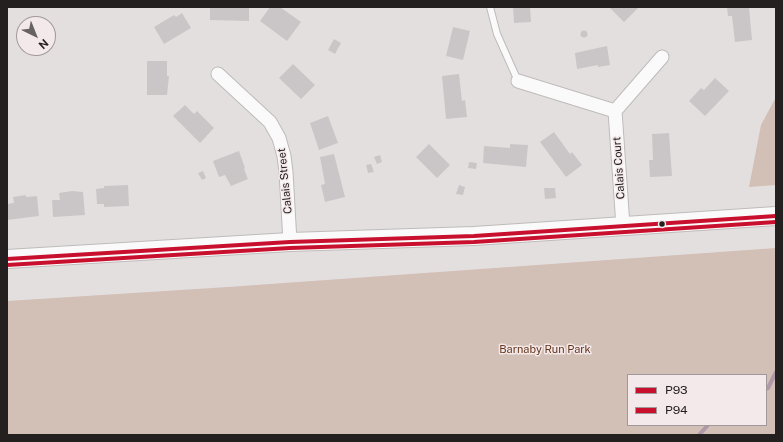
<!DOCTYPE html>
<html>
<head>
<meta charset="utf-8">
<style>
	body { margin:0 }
	#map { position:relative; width:783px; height:442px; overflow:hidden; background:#e4dfdf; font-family:"Public Sans",sans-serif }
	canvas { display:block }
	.frame { position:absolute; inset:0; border:8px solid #242020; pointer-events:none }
	.legend { position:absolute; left:627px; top:374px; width:140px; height:52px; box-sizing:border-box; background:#f4e9ea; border:1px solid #a19999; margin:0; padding:5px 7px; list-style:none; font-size:12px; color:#242020 }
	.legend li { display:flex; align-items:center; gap:8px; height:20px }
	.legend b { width:20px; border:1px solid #a19999 }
	.north { position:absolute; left:16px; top:16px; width:40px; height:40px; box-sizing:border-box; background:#f4e9ea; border:1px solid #a19999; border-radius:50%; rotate:137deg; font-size:11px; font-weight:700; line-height:16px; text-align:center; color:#242020 }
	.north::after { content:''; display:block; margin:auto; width:14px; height:18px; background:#676363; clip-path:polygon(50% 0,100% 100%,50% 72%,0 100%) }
</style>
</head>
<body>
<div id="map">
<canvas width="783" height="442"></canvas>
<div class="frame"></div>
<ul class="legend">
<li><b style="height:5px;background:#c8102e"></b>P93</li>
<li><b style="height:5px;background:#c8102e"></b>P94</li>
</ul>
<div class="north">N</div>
</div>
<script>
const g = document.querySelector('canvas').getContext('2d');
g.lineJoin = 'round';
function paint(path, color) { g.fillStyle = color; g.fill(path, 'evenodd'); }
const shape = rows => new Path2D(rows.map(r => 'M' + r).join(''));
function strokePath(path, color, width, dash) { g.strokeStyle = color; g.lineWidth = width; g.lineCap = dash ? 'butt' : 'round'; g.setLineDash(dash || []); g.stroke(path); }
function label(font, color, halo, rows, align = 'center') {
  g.font = font + ' "Public Sans",sans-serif'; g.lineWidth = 3; g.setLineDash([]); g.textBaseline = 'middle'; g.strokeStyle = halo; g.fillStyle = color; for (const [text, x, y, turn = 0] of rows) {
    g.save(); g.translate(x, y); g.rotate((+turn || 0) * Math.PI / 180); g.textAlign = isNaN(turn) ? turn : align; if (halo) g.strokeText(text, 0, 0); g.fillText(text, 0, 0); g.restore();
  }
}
paint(shape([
	[776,97,776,185,749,187,761,125],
	[776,248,776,435,7,435,7,301,228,287],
	[628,375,766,375,766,425,628,425]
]), '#d2bfb5');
strokePath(shape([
	[766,389,768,388,776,372],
	[699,435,708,425]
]), '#af98a8', 4);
paint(shape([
	[210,7,249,7,249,21,210,20],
	[270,7,280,7,301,22,287,41,260,21],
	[513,7,530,7,531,22,514,23],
	[611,7,639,7,624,22,610,8],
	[727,7,749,7,752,40,735,42,732,16,728,16],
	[182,13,191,28,164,44,154,27,174,15,176,17],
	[453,27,470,31,463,60,446,56],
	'580.5 34a3.5 3.5 0 1 1 7 0a3.5 3.5 0 1 1-7 0Z',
	[334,39,341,43,335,54,328,50],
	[607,46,610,65,598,67,598,65,577,69,575,53],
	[147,61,167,61,167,76,169,76,167,95,147,95],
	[293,64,315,85,301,99,279,78],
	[459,74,462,101,465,100,467,117,446,119,442,76],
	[715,78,729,91,705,116,689,101,701,88,704,90],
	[185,105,194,114,197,111,214,128,200,143,173,116],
	[328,116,338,143,319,150,310,123],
	[554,132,570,154,572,152,582,165,566,177,540,142],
	[669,133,672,176,650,177,649,160,653,160,652,134],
	[429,144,450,165,437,178,416,157],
	[510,144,528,145,526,167,483,163,484,146,510,148],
	[239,151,245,168,244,169,248,179,231,186,225,175,219,177,213,161],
	[334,154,345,197,325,202,321,185,325,184,320,157],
	[380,155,382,162,377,164,374,157],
	[469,162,477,163,476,169,468,168],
	[371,164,374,172,368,173,366,165],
	[203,171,206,178,202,180,198,173],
	[128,185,129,206,104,207,104,204,97,204,96,189,104,188,104,186],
	[459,185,465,187,463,195,456,194],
	[544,188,555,188,556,198,545,199],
	[72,191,83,192,85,215,53,217,52,200,60,200,59,193],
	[26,195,26,197,37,196,39,216,7,220,7,204,14,203,13,197]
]), '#cac6c7');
const service = shape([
	[490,7,497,34,518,81]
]);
const minor = shape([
	[218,74,270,122,279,138,284,156,286,172,290,242],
	[518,81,615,111],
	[623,226,615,111,662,57]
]);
const secondary = shape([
	[7,259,290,242,474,236,776,216]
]);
strokePath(service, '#bfbbbb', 8);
strokePath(minor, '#bfbbbb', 15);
strokePath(secondary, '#bfbbbb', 20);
strokePath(service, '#fbfafa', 6);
strokePath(minor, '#fbfafa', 13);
strokePath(secondary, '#fbfafa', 18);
strokePath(shape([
	[7,259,290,242,474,236,776,216]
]), '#c8102e', 4);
strokePath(shape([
	[7,265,290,248,474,242,776,222]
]), '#c8102e', 4);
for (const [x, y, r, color] of [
	[662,224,3.5,"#242020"]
]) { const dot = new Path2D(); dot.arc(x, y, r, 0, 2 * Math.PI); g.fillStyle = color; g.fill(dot); strokePath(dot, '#f4e9ea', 1.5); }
label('11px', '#242020', '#f4e9ea', [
	["Calais Court",619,168,-94],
	["Calais Street",285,181,-96]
]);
label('11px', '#65351a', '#f4e9ea', [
	["Barnaby Run Park",545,350]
]);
</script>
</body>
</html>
